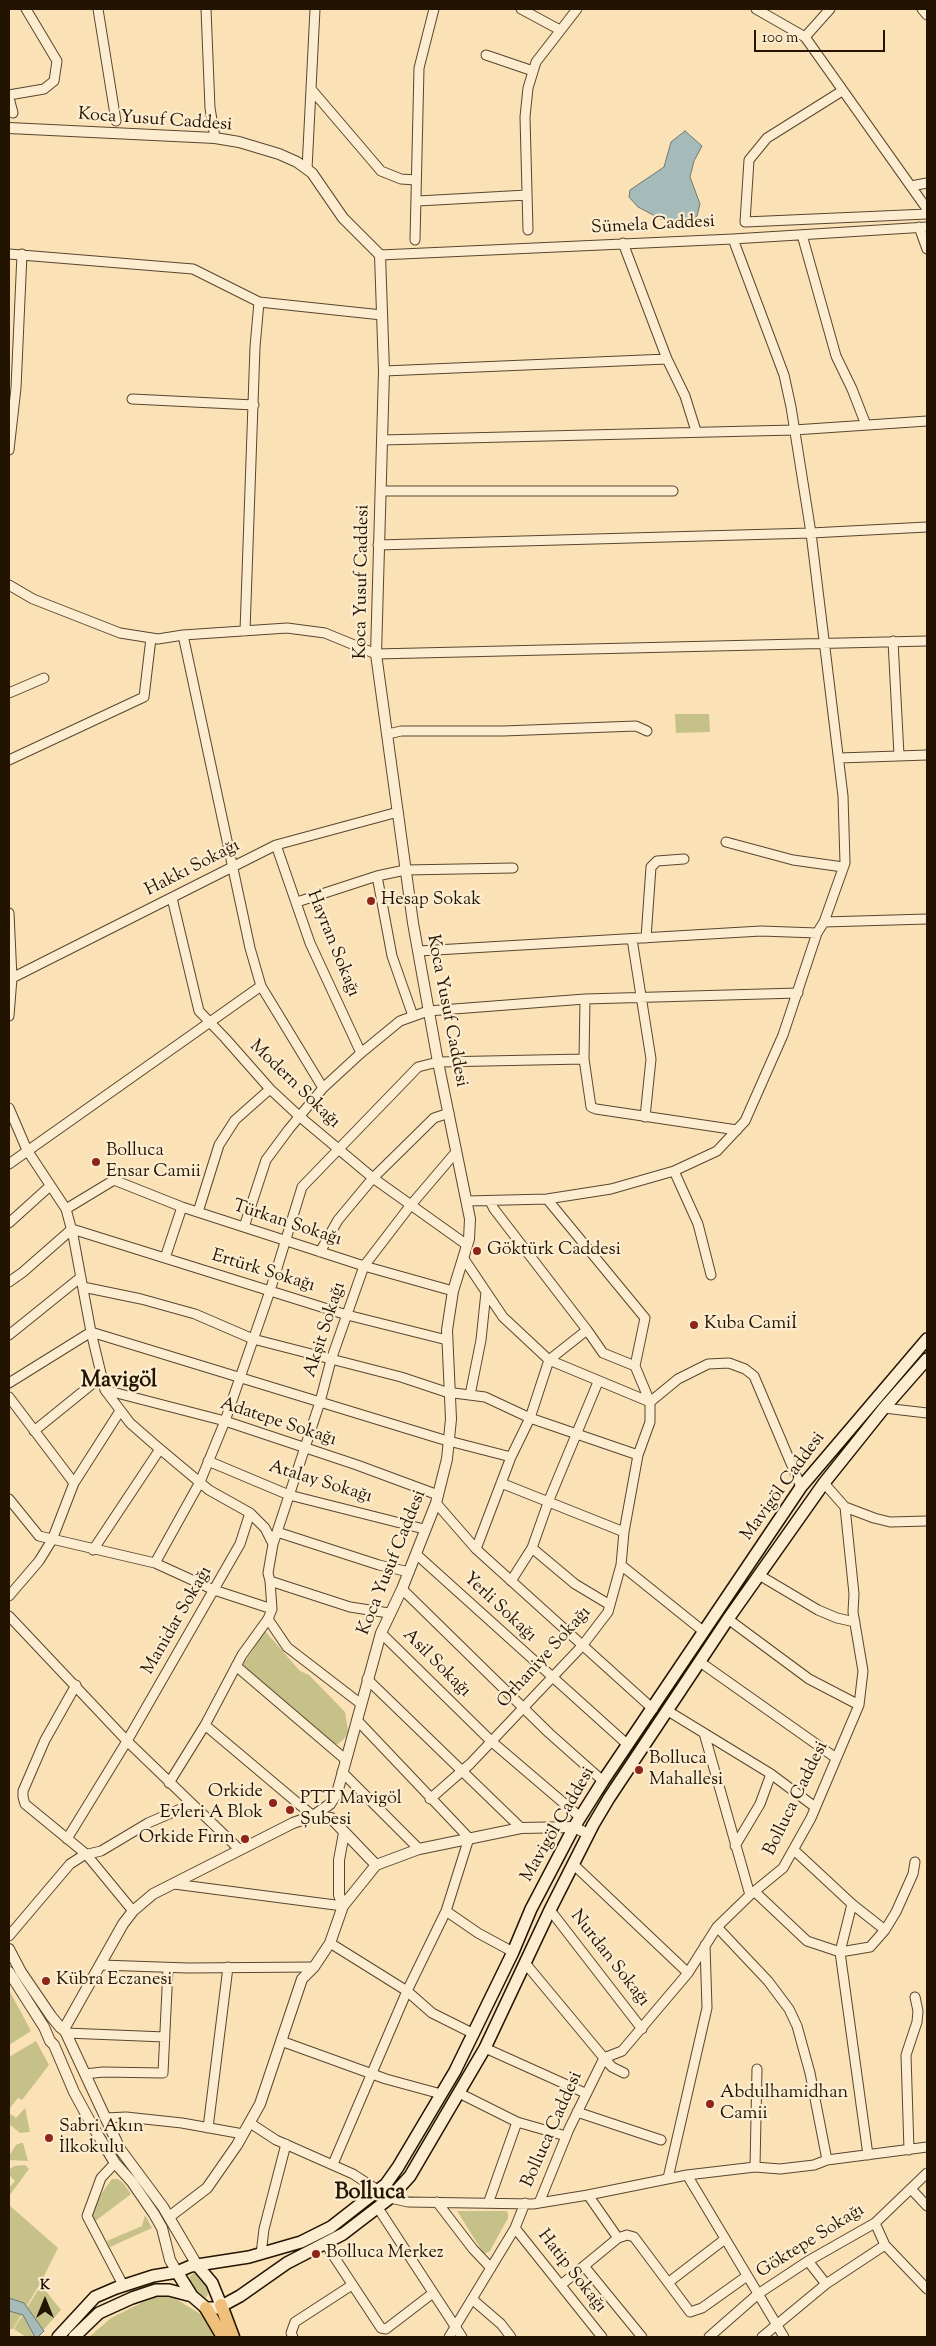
<!DOCTYPE html>
<html>
<head>
<meta charset="utf-8">
<style>
	body { margin:0 }
	#map { position:relative; width:936px; height:2346px; overflow:hidden; background:#fbe1b6; font-family:"Sorts Mill Goudy",serif }
	canvas { display:block }
	.frame { position:absolute; inset:0; border:10px solid #231301; pointer-events:none }
	.north { position:absolute; left:20px; top:2276px; width:50px; height:50px; -webkit-text-stroke:4px #fcecd0; paint-order:stroke; rotate:0deg; font-size:14px; font-weight:700; line-height:20px; text-align:center; color:#231301 }
	.north::after { content:''; display:block; margin:auto; width:18px; height:22px; background:#231301; clip-path:polygon(50% 0,100% 100%,50% 72%,0 100%) }
	.scale { position:absolute; left:754px; top:30px; width:131px; height:22px; box-sizing:border-box; border:2px solid #231301; border-top:0; padding-left:6px; font-size:15px; line-height:18px; white-space:nowrap; color:#231301; -webkit-text-stroke:4px #fcecd0; paint-order:stroke }
</style>
</head>
<body>
<div id="map">
<canvas width="936" height="2346"></canvas>
<div class="frame"></div>
<div class="north">K</div>
<div class="scale">100 m</div>
</div>
<script>
const g = document.querySelector('canvas').getContext('2d');
g.lineJoin = 'round';
function paint(path, color) { g.fillStyle = color; g.fill(path, 'evenodd'); }
const shape = rows => new Path2D(rows.map(r => 'M' + r).join(''));
function strokePath(path, color, width, dash) { g.strokeStyle = color; g.lineWidth = width; g.lineCap = dash ? 'butt' : 'round'; g.setLineDash(dash || []); g.stroke(path); }
function label(font, color, halo, rows, align = 'center') {
  g.font = font + ' "Sorts Mill Goudy",serif'; g.lineWidth = 4.5; g.setLineDash([]); g.textBaseline = 'middle'; g.strokeStyle = halo; g.fillStyle = color; for (const [text, x, y, turn = 0] of rows) {
    g.save(); g.translate(x, y); g.rotate((+turn || 0) * Math.PI / 180); g.textAlign = isNaN(turn) ? turn : align; if (halo) g.strokeText(text, 0, 0); g.fillText(text, 0, 0); g.restore();
  }
}
paint(shape([
	[675,714,709,714,710,732,676,733],
	[265,1631,300,1671,309,1675,345,1712,348,1731,345,1738,338,1744,330,1744,243,1665],
	[9,1990,31,2031,9,2045],
	[36,2041,49,2065,22,2100,18,2098,9,2109,9,2057],
	[25,2108,30,2132,20,2133,9,2124,9,2117,11,2114,16,2118],
	[21,2143,23,2143,28,2161,9,2160,9,2156,16,2145],
	[25,2165,29,2169,9,2196,9,2188,15,2181,9,2175,9,2170,14,2166],
	[112,2179,118,2179,123,2183,131,2194,94,2222,91,2216,96,2201],
	[9,2205,58,2248,41,2282,13,2329,9,2329],
	[506,2211,508,2213,508,2218,490,2251,484,2254,457,2211],
	[145,2215,152,2228,110,2247,107,2241,142,2226],
	[194,2273,202,2276,209,2291,206,2298,200,2296,190,2283,190,2276],
	[41,2285,61,2310,37,2337,26,2337,14,2329],
	[161,2296,176,2299,202,2315,214,2337,89,2337,111,2318,147,2300]
]), '#c6c189');
const water = shape([
	[685,131,702,146,694,161,690,177,700,204,697,216,687,224,672,225,638,207,629,197,630,190,664,167,671,142,685,131],
	[9,2298,24,2303,44,2331,38,2337,35,2337,23,2315,9,2311,9,2298]
]);
paint(water, '#a4bbb9');
strokePath(water, '#70786f', 1);
const minor = shape([
	[98,9,116,121],
	[206,9,210,108,215,138],
	[521,9,560,30],
	[756,9,805,37,830,9],
	[922,9,927,15],
	[805,37,927,209],
	[486,55,533,71],
	[311,89,381,171,401,179,416,180],
	[842,91,767,138,749,160,745,222,927,214],
	[9,95,44,89,54,81,57,61,26,9],
	[9,98,13,113],
	[307,169,315,9],
	[911,186,927,183],
	[418,201,527,195],
	[919,227,927,249],
	[528,230,525,117,528,88,536,62,577,9],
	[802,235,836,356,852,389,866,425],
	[415,240,419,68,434,9],
	[623,243,667,359,685,396,696,431],
	[9,254,193,269,259,302,382,315],
	[380,255,733,239,927,227],
	[384,371,667,359],
	[132,399,254,405],
	[382,440,794,430,927,421],
	[9,450,16,388,22,254],
	[381,491,673,491],
	[378,545,811,533,927,527],
	[9,585,33,599,120,633,158,639,183,635,287,628,325,633,376,654,927,641],
	[245,631,255,347,259,302],
	[183,635,250,948,261,986,323,1088],
	[893,641,899,755],
	[9,693,44,678],
	[388,734,401,731,503,731,636,726,647,731],
	[839,758,927,755],
	[9,760,144,697,151,638],
	[726,842,793,860,843,867],
	[276,845,310,943,361,1053],
	[377,876,392,956,413,1016],
	[172,898,199,1011,225,1038,270,1089,299,1116,373,1178,467,1245],
	[297,902,377,876,405,870,513,868],
	[9,913,12,978,9,1016],
	[824,922,927,919],
	[646,938,651,867,657,861,684,859],
	[632,939,651,1059,645,1117],
	[419,951,761,931,817,933],
	[12,978,276,845,398,812],
	[585,999,584,1059,591,1107,596,1109,737,1130],
	[9,1108,27,1150,66,1209,73,1235,91,1332,105,1390,130,1423,154,1444,209,1490,250,1513,265,1528,273,1544,268,1573,270,1581,272,1609,268,1619,287,1647,361,1704],
	[9,1164,261,986],
	[674,1171,698,1224,711,1275],
	[547,1199,645,1318,635,1366,650,1402,678,1379,708,1364,729,1363,745,1369,754,1376,801,1487],
	[467,1201,547,1199,611,1189,674,1171,717,1151,745,1121,783,1035,817,933,824,922,845,863,843,796,811,533,791,407,784,375,733,239],
	[490,1201,494,1209,587,1330,603,1353,635,1366],
	[66,1209,114,1180,182,1207,364,1266,453,1291],
	[198,1212,219,1145,235,1120,270,1089],
	[9,1223,50,1186],
	[244,1227,266,1160,289,1129,323,1088,361,1053,400,1021,428,1011,585,999,798,993],
	[320,1252,338,1220,373,1178,434,1118,449,1113],
	[165,1258,182,1207],
	[9,1282,23,1272,72,1229,347,1315,447,1340],
	[83,1287,141,1299,195,1314,253,1339,401,1377,446,1392,485,1397,530,1418,638,1455],
	[9,1335,81,1277],
	[9,1383,91,1332,441,1439,511,1457],
	[105,1390,225,1421,357,1465,438,1495],
	[470,1395,481,1340,486,1292],
	[9,1397,74,1483],
	[884,1408,927,1413],
	[34,1431,102,1376],
	[208,1461,289,1495,424,1529],
	[501,1483,624,1532],
	[9,1499,39,1536,155,1563,214,1590,272,1609],
	[436,1503,476,1549,653,1709],
	[845,1507,874,1518,890,1522,927,1521],
	[277,1532,379,1565,409,1572],
	[273,1544,320,1402,331,1360,364,1266,410,1206,456,1152],
	[532,1548,575,1584,610,1605],
	[476,1549,511,1457,530,1418,549,1360,587,1330],
	[93,1550,160,1449],
	[416,1554,628,1745],
	[155,1563,200,1482,225,1421,270,1291,302,1187,418,1067,438,1062,584,1059],
	[621,1565,703,1631],
	[759,1575,818,1610,837,1618,855,1622],
	[270,1581,350,1607,389,1613],
	[511,1581,532,1548,549,1500,598,1382],
	[402,1589,549,1733,603,1781],
	[9,1596,39,1561,52,1540,74,1483,120,1411],
	[9,1616,127,1741,240,1850],
	[728,1619,809,1679,859,1705],
	[381,1633,491,1741,580,1817],
	[700,1662,836,1758],
	[236,1666,346,1760],
	[367,1679,521,1828],
	[76,1685,45,1740,23,1791,23,1797,25,1804,86,1854,133,1911],
	[668,1711,771,1774,815,1807],
	[205,1725,313,1816],
	[704,1733,750,1895],
	[342,1772,419,1849],
	[169,1783,205,1725,242,1655,268,1619],
	[430,1799,470,1764,582,1646,608,1612,621,1565,624,1532,638,1455,650,1422,650,1402,549,1360,503,1317,464,1259],
	[67,1839,127,1741,240,1544,250,1513],
	[735,1846,760,1804,771,1774],
	[794,1850,852,1904,885,1930],
	[573,1864,688,1973],
	[174,1884,343,1906],
	[754,1891,807,1941,840,1952,870,1947,885,1930,896,1912,913,1874,915,1862],
	[852,1904,840,1952,868,2155],
	[550,1910,642,2029],
	[446,1911,478,1933,513,1952],
	[717,1927,768,1981,789,2009,797,2026,810,2073,827,2160],
	[9,1936,70,1864,84,1855,101,1851,148,1823,192,1804],
	[330,1943,407,1991,432,2013,474,2034],
	[525,1963,604,2058,612,2067,624,2073],
	[101,1965,188,1968,314,1967],
	[66,2033,165,2037],
	[281,2041,386,2079,441,2094],
	[485,2048,585,2093],
	[85,2074,103,2072,163,2073,168,1968],
	[459,2093,517,2122,566,2136],
	[577,2112,661,2140],
	[105,2118,126,2117,182,2123,243,2134],
	[250,2123,276,2140,353,2174,390,2198,408,2202,533,2204,588,2195,687,2175,755,2167,780,2169,814,2165,827,2160,927,2147],
	[208,2128,228,1967],
	[909,2150,906,2055,917,2022,918,2011,915,1997],
	[115,2163,101,2178,87,2216,123,2285],
	[333,2164,407,1991,446,1911,469,1838,357,1720],
	[755,2167,757,2069],
	[687,2175,784,2337],
	[668,2178,707,2008,705,1945],
	[912,2190,927,2206],
	[588,2195,618,2238],
	[489,2201,517,2122],
	[437,2202,473,2249,491,2268],
	[539,2203,569,2129,604,2058,622,2051,688,1973,717,1927,750,1895,783,1868,811,1818,859,1705,863,1671,853,1612,854,1594,845,1507,824,1483],
	[378,2208,462,2337],
	[875,2223,885,2245,927,2289],
	[515,2228,602,2337],
	[325,2243,381,2328,386,2329,433,2293],
	[261,2254,264,2229,286,2144],
	[808,2261,826,2284],
	[584,2266,618,2238,627,2235,634,2237,690,2312,702,2308,747,2276],
	[669,2282,725,2239],
	[561,2285,584,2266,642,2337],
	[472,2299,501,2324,511,2337],
	[293,2337,291,2333,295,2322,352,2285],
	[449,2337,515,2228,525,2203],
	[709,2337,758,2294,808,2261,875,2223,927,2173],
	[762,2337,826,2284,885,2245]
]);
const tertiary = shape([
	[9,128,215,138,239,142,279,154,297,162,312,173,343,218,380,255,384,371,376,654,413,923,438,1062,470,1219,469,1239,453,1291,447,1330,451,1419,447,1459,436,1503,402,1589,381,1633,337,1793,330,1804,313,1816,293,1823,153,1894,133,1911,123,1924,64,2029],
	[313,1816,331,1818,376,1865],
	[343,1906,339,1895,339,1860,344,1833],
	[9,1949,21,1972,51,2016,60,2027,65,2031,120,2149,163,2207,197,2265],
	[9,1972,44,2027,50,2041,54,2045,74,2092,93,2127,115,2163,132,2182,154,2214,162,2228,170,2260,177,2272],
	[169,2217,207,2188,237,2145,260,2104,302,1979,314,1967,330,1943,343,1906,376,1865,419,1849,521,1828,574,1827,588,1834]
]);
const secondary = shape([
	[197,2265,212,2283,221,2305],
	[177,2272,192,2296,206,2308,218,2308,240,2296,287,2263,343,2234,390,2198,410,2176,485,2048,550,1910,593,1825,609,1798,728,1619,824,1483,884,1408,927,1359],
	[58,2337,95,2297,116,2288,153,2276,177,2272,191,2266,249,2257,301,2242,331,2227,386,2184,398,2167,455,2071,513,1952,531,1909,574,1827,603,1781,801,1487,927,1339],
	[74,2337,99,2313,132,2298,156,2290,169,2290,192,2296]
]);
const primary = shape([
	[221,2305,233,2337],
	[206,2308,223,2337]
]);
strokePath(minor, '#59462e', 11);
strokePath(tertiary, '#59462e', 12);
strokePath(secondary, '#231301', 14);
strokePath(primary, '#231301', 15);
strokePath(minor, '#fcecd0', 9);
strokePath(tertiary, '#fcecd0', 10);
strokePath(secondary, '#fcecd0', 11);
strokePath(primary, '#eec07b', 12);
for (const [x, y, r, color] of [
	[371,901,5,"#8f2418"],
	[96,1162,5,"#8f2418"],
	[477,1251,5,"#8f2418"],
	[694,1325,5,"#8f2418"],
	[639,1770,5,"#8f2418"],
	[273,1803,5,"#8f2418"],
	[290,1810,5,"#8f2418"],
	[245,1839,5,"#8f2418"],
	[46,1981,5,"#8f2418"],
	[710,2104,5,"#8f2418"],
	[49,2138,5,"#8f2418"],
	[316,2254,5,"#8f2418"]
]) { const dot = new Path2D(); dot.arc(x, y, r, 0, 2 * Math.PI); g.fillStyle = color; g.fill(dot); strokePath(dot, '#fcecd0', 2); }
label('18px', '#231301', '#fcecd0', [
	["Koca Yusuf Caddesi",155,121,4],
	["Sümela Caddesi",653,226,-3],
	["Koca Yusuf Caddesi",363,582,-89],
	["Hakkı Sokağı",193,869,-27],
	["Hayran Sokağı",332,944,68],
	["Koca Yusuf Caddesi",446,1011,79],
	["Modern Sokağı",294,1085,44],
	["Türkan Sokağı",287,1224,18],
	["Ertürk Sokağı",263,1272,17],
	["Akşit Sokağı",326,1330,-72],
	["Adatepe Sokağı",278,1423,18],
	["Atalay Sokağı",320,1483,17],
	["Mavigöl Caddesi",784,1487,-54],
	["Koca Yusuf Caddesi",393,1563,-68],
	["Yerli Sokağı",499,1608,43],
	["Manidar Sokağı",178,1621,-60],
	["Orhaniye Sokağı",545,1658,-48],
	["Asil Sokağı",436,1664,45],
	["Bolluca Caddesi",797,1799,-64],
	["Mavigöl Caddesi",559,1825,-60],
	["Nurdan Sokağı",609,1959,52],
	["Bolluca Caddesi",553,2130,-66],
	["Göktepe Sokağı",811,2242,-32],
	["Hatip Sokağı",571,2272,52]
]);
label('18px', '#231301', '#fcecd0', [
	["Hesap Sokak",381,901],
	["Bolluca",106,1152],
	["Ensar Camii",106,1173],
	["Göktürk Caddesi",487,1251],
	["Kuba Camiİ",704,1325],
	["Bolluca",649,1760],
	["Mahallesi",649,1781],
	["Orkide",263,1793,"right"],
	["Evleri A Blok",263,1814,"right"],
	["PTT Mavigöl",300,1800],
	["Şubesi",300,1821],
	["Orkide Fırın",235,1839,"right"],
	["Kübra Eczanesi",56,1981],
	["Abdulhamidhan",720,2094],
	["Camii",720,2115],
	["Sabri Akın",59,2128],
	["İlkokulu",59,2149],
	["Bolluca Merkez",326,2254]
], 'left');
label('bold 22px', '#231301', '#fcecd0', [
	["Mavigöl",119,1382],
	["Bolluca",370,2194]
]);
</script>
</body>
</html>
